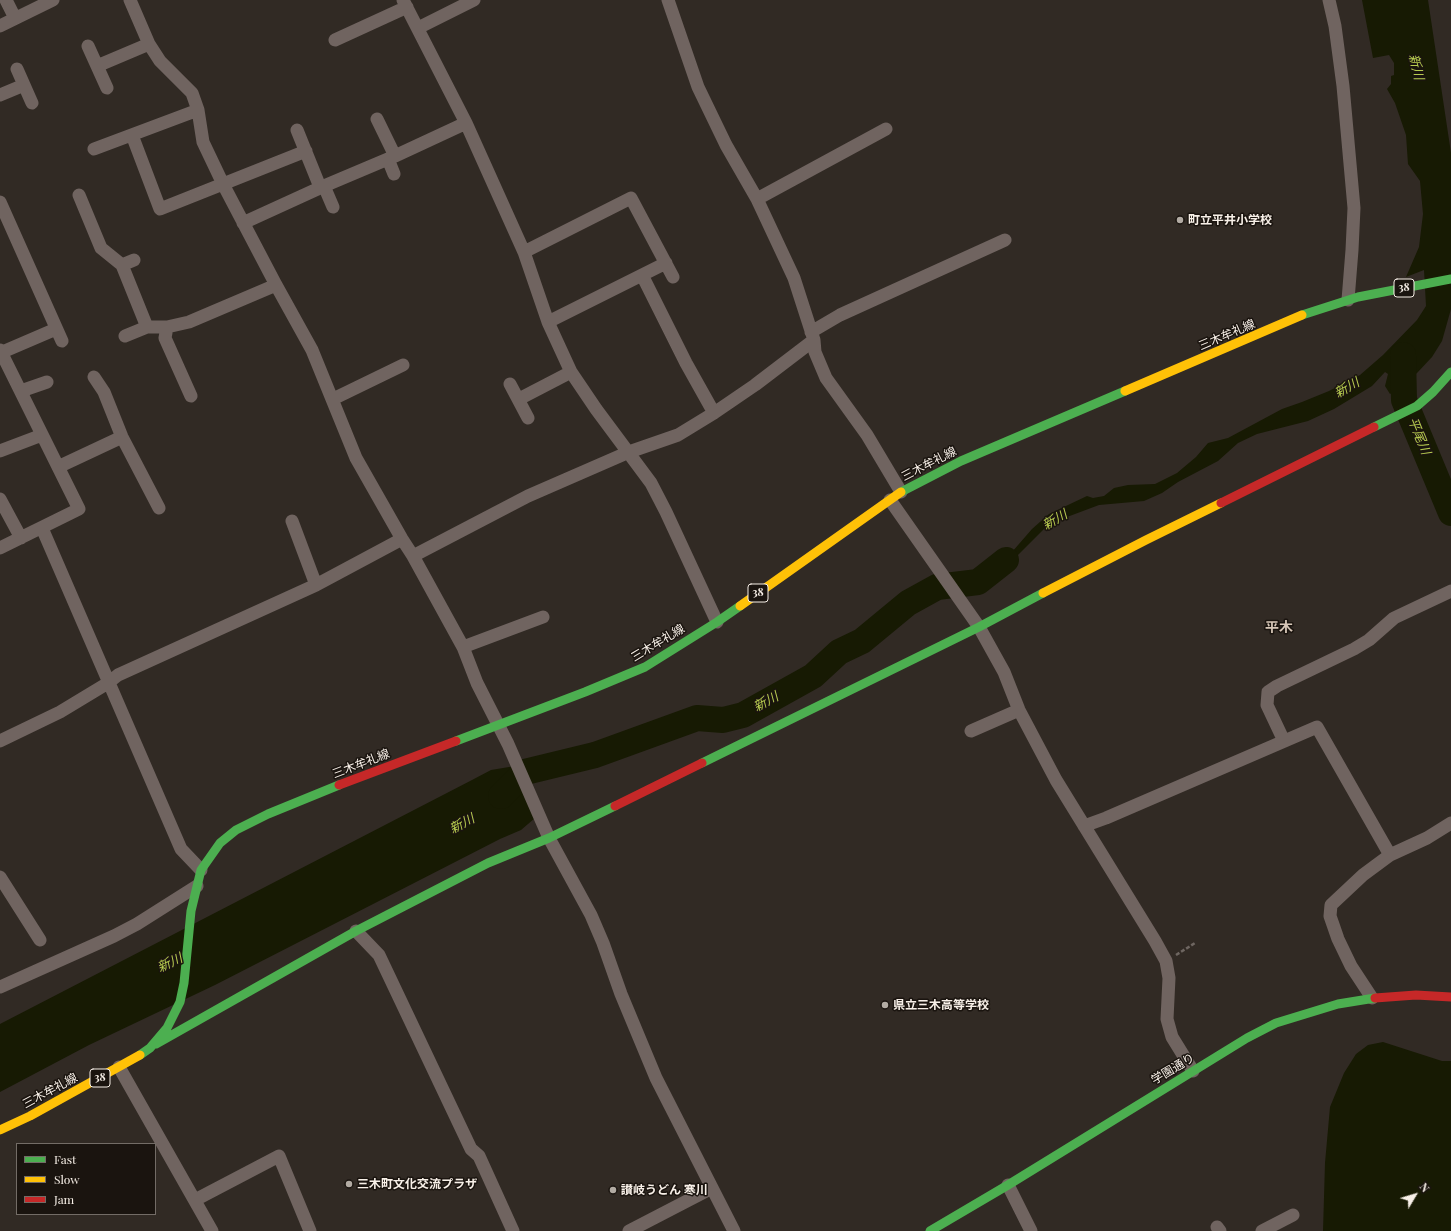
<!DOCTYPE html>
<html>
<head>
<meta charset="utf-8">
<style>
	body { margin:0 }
	#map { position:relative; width:1451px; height:1231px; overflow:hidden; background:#312a24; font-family:"Playfair Display",serif }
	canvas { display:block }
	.legend { position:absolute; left:16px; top:1143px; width:140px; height:72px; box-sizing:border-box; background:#1a140f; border:1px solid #736c66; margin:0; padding:5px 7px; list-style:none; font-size:12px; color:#f8f0e8 }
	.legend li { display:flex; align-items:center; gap:8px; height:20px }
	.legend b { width:20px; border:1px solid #736c66 }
	.north { position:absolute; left:1395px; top:1175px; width:40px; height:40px; -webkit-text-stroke:3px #1a140f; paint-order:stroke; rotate:52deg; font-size:11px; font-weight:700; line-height:16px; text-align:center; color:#f8f0e8 }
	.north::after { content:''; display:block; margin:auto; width:14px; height:18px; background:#f8f0e8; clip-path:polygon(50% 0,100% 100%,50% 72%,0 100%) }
</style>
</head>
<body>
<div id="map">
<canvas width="1451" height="1231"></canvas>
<ul class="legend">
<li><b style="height:5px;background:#4caf50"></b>Fast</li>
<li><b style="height:5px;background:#ffc107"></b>Slow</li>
<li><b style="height:5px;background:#c62828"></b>Jam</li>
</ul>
<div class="north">N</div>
</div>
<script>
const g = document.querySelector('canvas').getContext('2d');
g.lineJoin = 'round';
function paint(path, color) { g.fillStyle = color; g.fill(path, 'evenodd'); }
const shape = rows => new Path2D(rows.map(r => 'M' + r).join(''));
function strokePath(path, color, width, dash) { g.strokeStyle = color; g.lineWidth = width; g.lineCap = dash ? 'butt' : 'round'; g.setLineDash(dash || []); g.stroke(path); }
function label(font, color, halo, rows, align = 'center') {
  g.font = font + ' "Playfair Display","Noto Sans JP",serif'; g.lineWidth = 3; g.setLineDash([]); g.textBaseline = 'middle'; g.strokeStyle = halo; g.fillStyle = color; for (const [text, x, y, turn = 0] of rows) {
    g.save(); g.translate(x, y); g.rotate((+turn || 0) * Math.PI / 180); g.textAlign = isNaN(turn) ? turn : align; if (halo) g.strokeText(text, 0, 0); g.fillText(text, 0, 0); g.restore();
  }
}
paint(shape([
	[1362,0,1428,0,1451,153,1451,309,1442,341,1432,357,1417,373,1390,394,1385,386,1388,374,1385,372,1372,386,1334,409,1308,421,1257,434,1238,443,1218,461,1178,482,1162,493,1144,501,1099,505,1059,520,1046,527,1018,555,1007,563,982,581,977,582,1012,552,1032,529,1049,514,1087,496,1093,498,1104,496,1114,488,1128,485,1155,484,1177,473,1196,457,1208,443,1228,438,1282,409,1302,402,1329,391,1360,375,1383,355,1417,320,1426,306,1424,270,1406,277,1419,247,1423,214,1420,181,1408,164,1406,135,1395,103,1387,89,1391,84,1391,76,1394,75,1394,63,1389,55,1373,58],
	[521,765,542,812,521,830,500,839,215,985,89,1045,0,1092,0,1024,472,780,491,770],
	[1383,1042,1442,1061,1451,1061,1451,1231,1323,1231,1325,1163,1330,1107,1344,1073,1356,1054,1368,1045]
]), '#171a03');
strokePath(shape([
	[1403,355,1404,400,1451,513],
	[501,796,525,772,595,755,697,718,723,720,743,715,813,676,839,652,862,641,908,603,937,587,978,582,1006,560]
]), '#171a03', 26);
strokePath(shape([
	[1176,955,1195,943]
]), '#6e6661', 2.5, [4, 2]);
strokePath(shape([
	[6,0,15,18],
	[130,0,149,44,160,61,192,93,198,110,203,142,223,184,276,285,312,350,356,458,402,539,413,556,463,647,477,683,508,744,549,838,591,915,603,943,621,994,656,1078,734,1231],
	[403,0,466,123,524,252,548,322,571,372,596,409,651,483,666,512,717,622],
	[668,0,698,87,726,145,757,199,794,278,814,340,815,352,826,378,867,435,901,492],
	[1329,0,1335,26,1343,86,1354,208,1352,250,1348,300],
	[0,26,53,0],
	[418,28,474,0],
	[335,40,407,7],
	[88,46,107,88],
	[97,66,149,44],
	[17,69,32,103],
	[0,95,24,85],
	[377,119,395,156],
	[297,130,320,187],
	[132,135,160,209,306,151],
	[94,149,198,110],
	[388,159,394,174],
	[324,186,333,207],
	[79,195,101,248,122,265,147,327,167,327,189,322,276,285],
	[757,199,886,129],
	[0,202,62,341],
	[243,223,324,186,395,156,466,123],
	[524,252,631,198,673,277],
	[122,265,134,260],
	[642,275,686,363,714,413],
	[548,322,666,263],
	[167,327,165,338,191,396],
	[811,332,840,315,1005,240],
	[125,336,147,327],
	[0,350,79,509,0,548],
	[0,353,56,329],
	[94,377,104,392,122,437,159,508],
	[510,384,528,418],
	[21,391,47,382],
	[333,399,403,365],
	[519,399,571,372],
	[0,451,42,435],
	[58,467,122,437],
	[0,499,21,538],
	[890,500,979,627,1004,672,1019,710,1056,780,1155,941,1166,961,1169,978,1167,1019,1172,1037,1193,1071],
	[292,521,316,585],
	[42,528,181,849,201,870],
	[413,556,528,496,629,452,678,435,714,413,755,385,814,340],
	[463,647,543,617],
	[971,731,1019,710],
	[0,741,60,712,108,683,118,675,316,585,402,539],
	[1284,741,1267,705,1268,692,1277,686,1354,649,1369,640,1394,618,1451,591],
	[1084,826,1106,818,1317,727,1390,855],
	[0,877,40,940],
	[356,931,379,955,471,1149,479,1156,513,1231],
	[0,987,114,936,137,924,197,886],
	[1372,998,1351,966,1338,939,1330,916,1331,905,1363,875,1390,855,1427,838,1451,823],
	[119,1067,212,1231],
	[1008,1185,1031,1231],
	[195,1200,279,1156,310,1231],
	[1217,1227,1220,1231],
	[629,1231,712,1188],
	[1262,1231,1293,1215]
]), '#706460', 13);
strokePath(shape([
	[1302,315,1358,297,1451,279],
	[1374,427,1417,406,1433,392,1451,372],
	[901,492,961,461,1125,391],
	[456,741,585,692,645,667,717,622,740,606],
	[702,763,979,627,1043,593],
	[156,1044,356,931,488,863,549,838,615,806],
	[140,1055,150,1048,167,1028,180,1002,184,983,191,911,201,870,220,843,236,830,268,814,339,785],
	[930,1231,1008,1185,1247,1038,1276,1023,1338,1004,1375,998]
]), '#4caf50', 9);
strokePath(shape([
	[1125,391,1302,315],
	[1043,593,1146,540,1221,503],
	[740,606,901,492],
	[0,1130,30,1116,140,1055]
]), '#ffc107', 9);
strokePath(shape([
	[1221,503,1374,427],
	[339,785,456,741],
	[615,806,702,763],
	[1375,998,1416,995,1451,997]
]), '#c62828', 9);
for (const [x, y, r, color] of [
	[1180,220,4,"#b2aba3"],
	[885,1005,4,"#b2aba3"],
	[349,1184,4,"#b2aba3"],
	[613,1190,4,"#b2aba3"]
]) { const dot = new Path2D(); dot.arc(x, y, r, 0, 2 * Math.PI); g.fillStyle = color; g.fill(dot); strokePath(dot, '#1a140f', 1.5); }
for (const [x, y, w] of [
	[1404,288,20],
	[758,593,20],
	[100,1078,20]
]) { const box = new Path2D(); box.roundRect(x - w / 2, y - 9, w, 18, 3); g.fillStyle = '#1a140f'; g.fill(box); strokePath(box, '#f8f0e8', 1); }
label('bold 11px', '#f8f0e8', null, [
	["38",1404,288],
	["38",758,593],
	["38",100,1078]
]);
label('bold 12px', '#f8f0e8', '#1a140f', [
	["町立平井小学校",1188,220],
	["県立三木高等学校",893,1005],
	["三木町文化交流プラザ",357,1184],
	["讃岐うどん 寒川",621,1190]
], 'left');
label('12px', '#f8f0e8', '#1a140f', [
	["三木牟礼線",1227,335,-23],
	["三木牟礼線",929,464,-27],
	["三木牟礼線",658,643,-31],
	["三木牟礼線",361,764,-21],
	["学園通り",1173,1069,-31],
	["三木牟礼線",50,1091,-28]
]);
label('italic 13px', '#b7cb4f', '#1a140f', [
	["新川",1416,67,76],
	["新川",1347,388,-30],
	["平尾川",1419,436,68],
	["新川",1055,520,-30],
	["新川",766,702,-29],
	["新川",462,824,-28],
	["新川",170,963,-26]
]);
label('bold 14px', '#d6c6b7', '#1a140f', [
	["平木",1279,628]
]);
</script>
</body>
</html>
